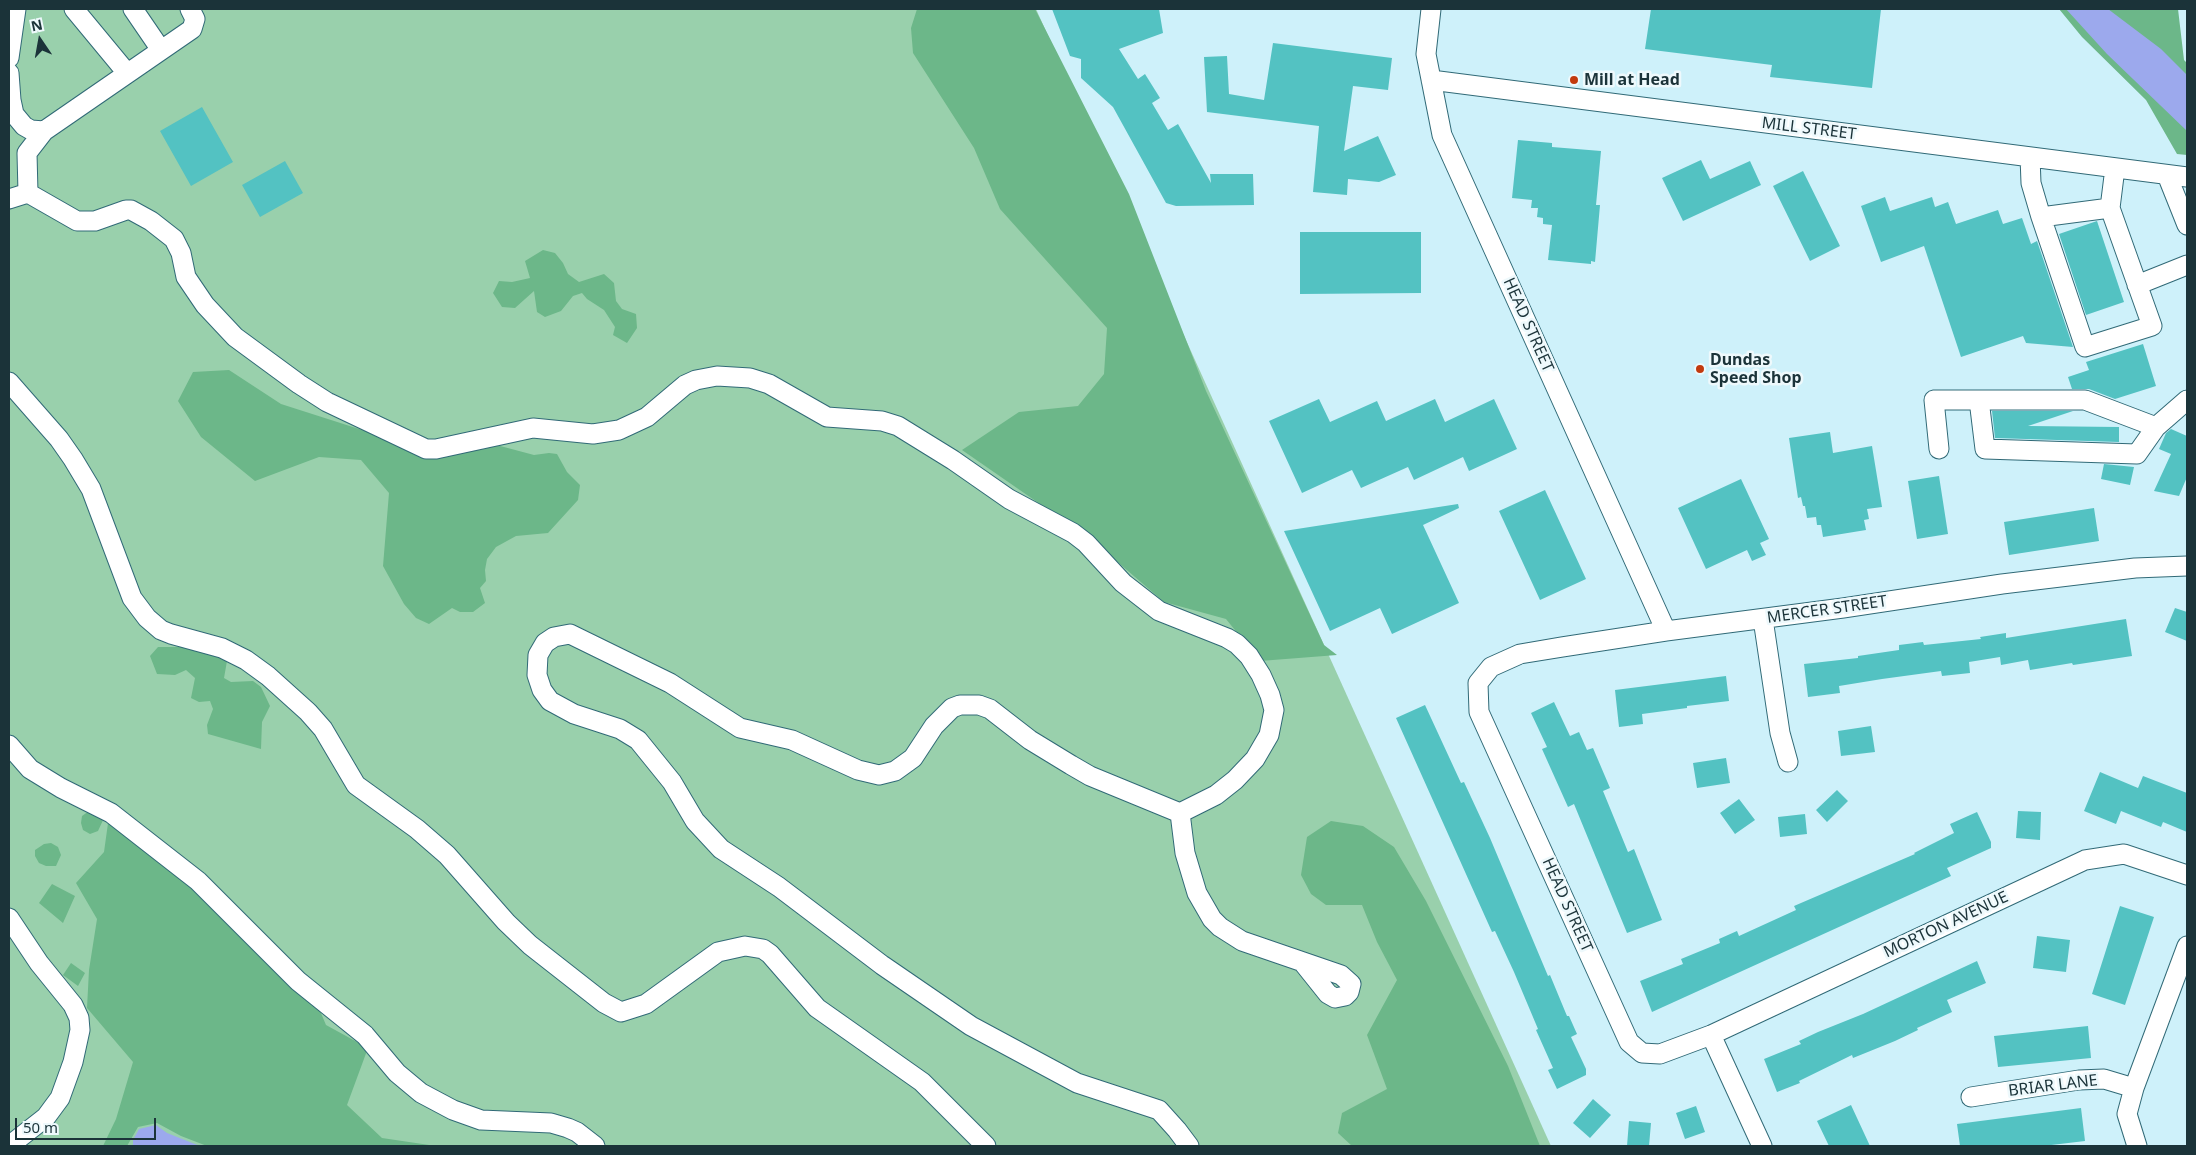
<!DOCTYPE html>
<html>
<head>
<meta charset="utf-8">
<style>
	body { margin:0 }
	#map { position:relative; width:2196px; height:1155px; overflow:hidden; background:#cef1fa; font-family:"Noto Sans",sans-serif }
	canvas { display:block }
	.frame { position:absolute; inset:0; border:10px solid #1b3339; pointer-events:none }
	.north { position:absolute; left:15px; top:15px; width:50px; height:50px; -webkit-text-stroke:4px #eef9fc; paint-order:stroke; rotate:348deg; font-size:14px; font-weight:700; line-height:20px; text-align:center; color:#1b3339 }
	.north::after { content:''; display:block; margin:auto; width:18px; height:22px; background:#1b3339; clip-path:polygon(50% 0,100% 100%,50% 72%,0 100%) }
	.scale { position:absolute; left:15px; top:1118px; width:141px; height:22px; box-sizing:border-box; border:2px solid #1b3339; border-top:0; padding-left:6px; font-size:15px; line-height:18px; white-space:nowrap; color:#1b3339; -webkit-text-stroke:4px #eef9fc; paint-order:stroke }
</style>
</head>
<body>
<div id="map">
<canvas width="2196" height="1155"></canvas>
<div class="frame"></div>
<div class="north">N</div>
<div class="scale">50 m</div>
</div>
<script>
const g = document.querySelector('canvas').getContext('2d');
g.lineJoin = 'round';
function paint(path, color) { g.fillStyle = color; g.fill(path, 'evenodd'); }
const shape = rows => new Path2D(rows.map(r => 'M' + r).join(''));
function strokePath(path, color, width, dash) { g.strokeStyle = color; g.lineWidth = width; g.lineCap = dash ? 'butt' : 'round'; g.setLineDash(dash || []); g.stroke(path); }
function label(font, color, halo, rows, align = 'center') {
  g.font = font + ' "Noto Sans",sans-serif'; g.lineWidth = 5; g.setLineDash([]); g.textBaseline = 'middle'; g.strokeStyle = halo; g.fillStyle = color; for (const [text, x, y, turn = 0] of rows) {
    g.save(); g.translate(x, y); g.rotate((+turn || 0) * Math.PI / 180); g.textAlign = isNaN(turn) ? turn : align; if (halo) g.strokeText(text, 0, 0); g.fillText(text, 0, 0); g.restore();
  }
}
paint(shape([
	[9,9,1036,9,1551,1146,9,1146]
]), '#99d0ac');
paint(shape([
	[917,9,1035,9,1129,194,1206,391,1324,645,1337,655,1260,661,1226,619,1164,602,1092,540,962,450,1019,412,1078,406,1104,374,1107,328,1000,209,974,148,913,53,911,28],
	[2059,9,2178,9,2184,60,2187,63,2187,155,2177,154,2146,100,2082,37],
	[543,250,555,253,563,263,568,274,579,282,604,274,614,283,616,301,622,309,636,314,637,328,627,343,613,335,615,327,604,310,587,299,582,293,573,296,561,311,545,317,537,312,534,291,515,308,502,307,493,293,499,281,512,282,530,278,525,261],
	[229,370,281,404,406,444,489,443,534,455,549,453,557,454,567,472,580,485,578,500,548,533,516,536,496,547,487,559,485,570,486,581,480,588,485,603,473,612,460,612,452,608,429,624,416,618,404,604,383,566,389,493,361,460,319,457,255,481,201,437,178,401,193,372],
	[158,647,185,647,214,652,227,661,224,678,231,682,253,681,261,687,270,706,262,722,261,749,208,734,207,725,213,709,210,701,199,702,191,698,195,678,186,670,175,675,157,674,150,656],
	[89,811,104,818,98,831,90,834,83,830,81,823,82,816],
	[109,816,201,892,315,999,326,1025,368,1048,347,1105,382,1138,436,1146,207,1146,181,1136,157,1123,138,1127,127,1146,103,1146,116,1119,133,1062,87,1008,89,970,97,919,76,883,104,852],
	[1331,821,1363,826,1394,847,1426,901,1508,1066,1540,1146,1352,1146,1338,1133,1342,1113,1387,1089,1367,1035,1397,980,1377,942,1362,905,1326,905,1311,894,1301,875,1307,837],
	[51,843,58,847,61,855,56,866,46,866,39,863,35,856,35,850,44,844],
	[52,884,75,896,63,923,39,903],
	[71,963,85,973,78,986,63,975]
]), '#6cb789');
paint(shape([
	[2066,9,2108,9,2161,49,2187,75,2187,131,2107,54],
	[156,1125,167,1133,200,1146,133,1146,133,1140,139,1129]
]), '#9ca9ed');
paint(shape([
	[1052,9,1159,9,1163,33,1119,49,1138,79,1145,74,1160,98,1152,103,1168,130,1178,124,1211,183,1210,174,1253,174,1254,205,1176,206,1166,203,1113,107,1081,78,1081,59,1070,56],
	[1651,9,1881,9,1872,88,1770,77,1772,65,1645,49],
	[1273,43,1392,58,1388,90,1353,86,1344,151,1378,136,1396,175,1379,182,1348,179,1347,195,1313,192,1319,126,1207,112,1204,57,1227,56,1229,94,1264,100],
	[202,107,233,162,191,186,160,131],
	[1518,140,1552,143,1552,147,1601,151,1596,205,1600,205,1595,262,1591,261,1591,264,1548,260,1552,225,1543,224,1543,218,1537,217,1538,208,1531,208,1532,200,1512,198],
	[1701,160,1710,179,1750,161,1761,185,1683,221,1662,178],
	[285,161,303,193,260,217,242,185],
	[1803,171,1840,246,1810,261,1773,186],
	[1885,197,1890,211,1932,197,1935,207,1948,202,1956,224,1998,210,2003,224,2022,218,2031,244,2037,241,2073,347,2026,343,2023,336,1961,357,1924,246,1881,262,1861,206],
	[2097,221,2124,302,2086,315,2059,234],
	[1300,232,1421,232,1421,293,1300,294],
	[2143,344,2156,386,2115,399,2089,389,2072,389,2068,377,2089,370,2086,362],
	[1319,399,1330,422,1377,401,1386,421,1435,399,1445,422,1494,399,1517,449,1469,471,1463,457,1414,480,1408,467,1361,488,1352,470,1302,493,1269,421],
	[1992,411,2073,411,2028,426,2119,427,2119,442,1995,438],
	[2171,429,2187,436,2187,477,2179,496,2154,491,2171,454,2159,449,2166,433],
	[1830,432,1833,453,1872,446,1882,507,1867,509,1869,519,1864,520,1866,530,1823,537,1821,525,1817,525,1816,517,1807,518,1805,506,1803,506,1801,497,1798,498,1789,438],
	[2104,464,2134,467,2130,485,2101,479],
	[1939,476,1948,534,1917,539,1908,481],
	[1741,479,1769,539,1760,543,1766,555,1752,561,1747,550,1706,569,1678,508],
	[1545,490,1586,579,1540,600,1499,511],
	[1458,504,1459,508,1423,525,1459,603,1392,634,1380,608,1330,631,1284,531],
	[2094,508,2099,541,2009,555,2004,522],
	[2175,608,2187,612,2187,641,2165,632],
	[2126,619,2132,656,2073,665,2072,663,2030,670,2028,660,2001,665,2000,657,1969,662,1970,673,1942,676,1941,671,1882,679,1839,686,1840,693,1808,697,1804,664,1858,658,1858,656,1899,650,1899,645,1923,642,1924,645,1981,639,1980,637,2006,633,2006,638],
	[1726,676,1729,701,1687,706,1687,708,1642,714,1643,724,1619,727,1615,690],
	[1554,702,1570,736,1579,732,1587,750,1593,748,1610,788,1603,791,1628,852,1634,849,1662,920,1627,933,1574,804,1568,807,1542,749,1547,747,1531,713],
	[1425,705,1461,783,1464,782,1490,838,1548,976,1550,975,1567,1016,1569,1016,1577,1034,1571,1037,1586,1069,1586,1075,1557,1089,1548,1070,1553,1068,1536,1030,1538,1029,1514,972,1495,931,1492,932,1396,718],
	[1871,726,1875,752,1841,756,1838,731],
	[1726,758,1730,783,1697,788,1693,763],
	[2100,772,2138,788,2143,776,2187,793,2187,832,2163,822,2161,827,2121,811,2116,824,2084,811],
	[1837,790,1848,801,1827,822,1816,810],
	[1739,799,1755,820,1735,834,1720,813],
	[2018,811,2041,812,2040,840,2016,838],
	[1977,812,1991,842,1991,848,1947,868,1951,876,1652,1012,1640,981,1683,964,1681,959,1720,943,1719,939,1737,931,1739,936,1796,910,1794,906,1915,854,1914,853,1954,833,1950,824],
	[1805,814,1807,834,1780,837,1778,817],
	[2120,906,2154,917,2125,1005,2092,994],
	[2037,936,2070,940,2066,972,2033,968],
	[1977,961,1986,983,1947,1000,1952,1012,1917,1028,1918,1030,1895,1041,1853,1058,1852,1055,1799,1081,1800,1083,1777,1092,1764,1059,1801,1044,1799,1041,1818,1032,1863,1014],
	[2088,1026,2091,1058,1998,1067,1994,1036],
	[1593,1099,1611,1115,1590,1138,1573,1123],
	[1851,1105,1870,1146,1829,1146,1817,1121],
	[1696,1106,1705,1132,1685,1139,1676,1113],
	[2081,1108,2085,1141,2043,1146,1960,1146,1957,1124],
	[1629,1121,1651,1123,1649,1146,1627,1146]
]), '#53c2c2');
const minor = shape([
	[74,9,127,73],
	[133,9,161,50],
	[1431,9,1426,54,1442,135,1666,631],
	[9,58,16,9],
	[9,73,11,100,14,114,24,126,31,130,44,131,27,153,28,193],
	[1431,80,2187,177],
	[44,131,192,29,195,19,190,9],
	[2030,157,2031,183,2041,217,2110,208,2115,168],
	[2167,175,2187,225],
	[9,199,28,193,77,221,95,221,126,210,131,210,151,221,174,239,181,253,186,277,205,305,235,337,299,384,327,402,426,449,436,449,533,428,593,434,619,430,647,417,685,385,696,380,717,376,750,378,769,384,827,417,882,421,898,426,953,460,1009,499,1073,533,1086,543,1123,583,1159,611,1227,638,1237,644,1249,656,1261,675,1270,695,1274,710,1269,735,1255,759,1235,780,1216,795,1180,813,1185,853,1197,893,1212,919,1220,927,1242,941,1341,975,1351,984,1349,992,1345,996,1335,998,1328,994,1304,964],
	[2041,217,2085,347,2152,326,2110,208],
	[2137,285,2187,265],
	[9,382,59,439,73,459,91,489,132,598,147,618,161,630,171,634,222,648,246,660,268,676,308,712,323,729,356,785,417,829,447,855,506,922,530,945,604,1003,621,1012,646,1004,718,952,745,946,763,949,770,954,817,1008,922,1082,986,1146],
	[1979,400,1985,449,2137,454,2156,427],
	[1939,449,1934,400,2085,400,2156,427,2187,400],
	[2187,566,2135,568,2002,584,1843,608,1666,631,1562,647,1520,654,1491,667,1478,683,1479,712,1629,1042,1642,1053,1660,1054,1711,1035,2085,860,2124,854,2187,875],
	[1763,619,1780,733,1788,762],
	[9,745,30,769,61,788,111,813,198,881,298,981,365,1035,397,1073,421,1093,453,1110,481,1120,551,1123,568,1128,577,1132,595,1146],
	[1180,813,1090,776,1071,765,1030,740,990,709,979,705,960,705,952,708,934,726,913,758,895,771,879,775,858,770,792,740,740,728,670,683,570,634,554,637,545,643,538,655,537,675,542,690,550,701,574,714,620,729,638,740,672,782,695,821,721,849,779,887,882,965,971,1026,1077,1083,1159,1110,1177,1130,1189,1146],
	[9,918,39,963,73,1005,79,1018,80,1030,73,1062,60,1098,46,1117,9,1146],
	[1711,1035,1762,1146],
	[1971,1097,2079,1080,2104,1079,2134,1088],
	[2137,1146,2127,1114,2134,1088,2187,946]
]);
strokePath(minor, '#316a77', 21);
strokePath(minor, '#fff', 19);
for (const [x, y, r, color] of [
	[1574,80,5,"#c23a0e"],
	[1700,369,5,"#c23a0e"]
]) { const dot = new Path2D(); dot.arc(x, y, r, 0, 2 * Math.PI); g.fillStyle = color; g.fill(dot); strokePath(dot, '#eef9fc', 2); }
label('bold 16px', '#1b3339', '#eef9fc', [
	["Mill at Head",1584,80],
	["Dundas",1710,360],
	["Speed Shop",1710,378]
], 'left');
label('16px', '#1b3339', '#eef9fc', [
	["MILL STREET",1809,129,7],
	["HEAD STREET",1528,325,66],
	["MERCER STREET",1827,610,-8],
	["HEAD STREET",1567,905,66],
	["MORTON AVENUE",1946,925,-25],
	["BRIAR LANE",2053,1086,-7]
]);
</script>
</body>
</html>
